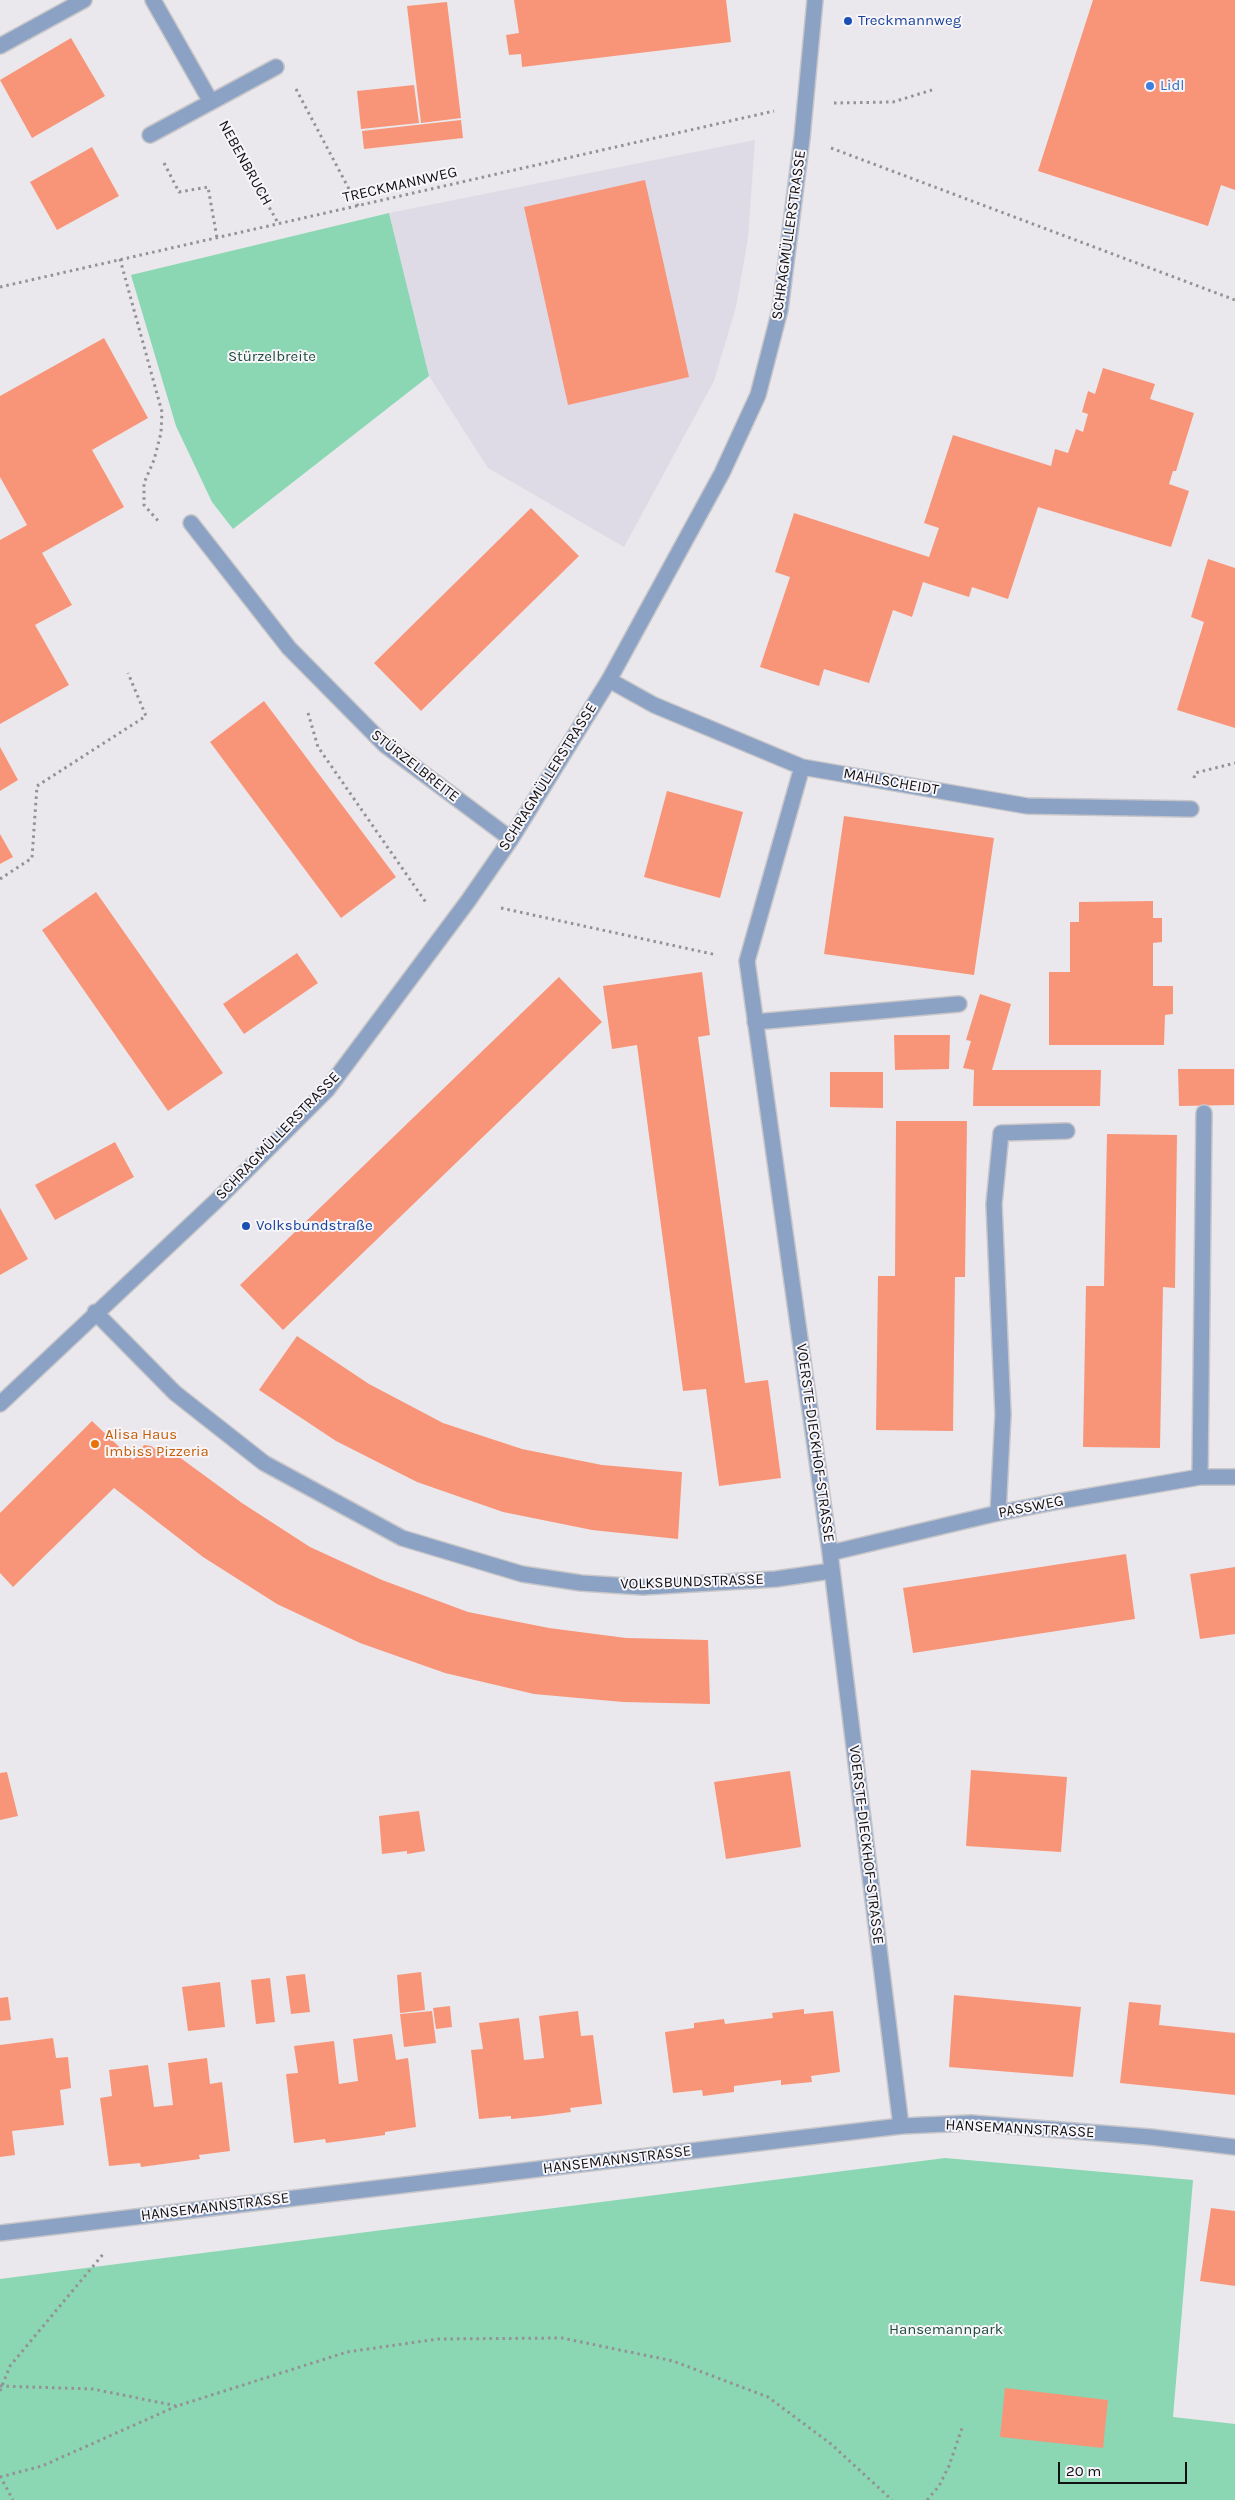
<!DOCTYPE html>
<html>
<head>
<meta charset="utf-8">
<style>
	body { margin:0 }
	#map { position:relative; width:1235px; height:2500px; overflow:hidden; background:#eae8ec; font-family:Karla,sans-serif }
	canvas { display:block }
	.scale { position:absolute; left:1058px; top:2462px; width:129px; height:22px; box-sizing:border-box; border:2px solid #111112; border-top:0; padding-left:6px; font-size:15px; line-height:18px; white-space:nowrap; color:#111112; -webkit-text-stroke:4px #f7f5f9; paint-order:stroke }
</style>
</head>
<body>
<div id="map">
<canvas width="1235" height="2500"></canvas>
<div class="scale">20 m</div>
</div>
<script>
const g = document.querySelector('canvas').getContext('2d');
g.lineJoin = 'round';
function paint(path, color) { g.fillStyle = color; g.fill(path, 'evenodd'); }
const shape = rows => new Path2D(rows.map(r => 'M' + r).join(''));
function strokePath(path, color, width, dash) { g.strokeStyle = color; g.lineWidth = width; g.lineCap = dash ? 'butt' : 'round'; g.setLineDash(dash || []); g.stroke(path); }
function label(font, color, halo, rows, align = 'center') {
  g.font = font + ' Karla,sans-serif'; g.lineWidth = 4; g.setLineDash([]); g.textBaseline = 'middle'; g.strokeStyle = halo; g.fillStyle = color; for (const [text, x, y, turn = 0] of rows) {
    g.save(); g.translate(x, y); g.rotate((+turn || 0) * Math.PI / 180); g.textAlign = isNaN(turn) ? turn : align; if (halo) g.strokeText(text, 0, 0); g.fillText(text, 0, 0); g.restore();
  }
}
paint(shape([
	[755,140,748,238,736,307,714,381,624,547,488,468,429,376,389,213]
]), '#dfdbe6');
paint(shape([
	[389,213,429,376,233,529,212,502,176,426,131,275],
	[945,2158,1193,2180,1173,2417,1235,2424,1235,2500,0,2500,0,2279]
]), '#8bd6b3');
paint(shape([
	[514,0,726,0,731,42,522,67,521,54,509,55,506,35,519,33],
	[1093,0,1235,0,1235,190,1221,185,1208,226,1038,171],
	[447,2,461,118,421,123,407,6],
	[71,38,105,96,32,138,0,80],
	[414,85,419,123,361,129,357,91],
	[461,120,463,138,364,149,362,131],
	[92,147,119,196,57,230,30,182],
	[645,180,689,377,568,405,524,207],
	[104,338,148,418,92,450,124,507,42,553,72,605,35,625,69,685,0,724,0,540,27,525,0,477,0,396],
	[1103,368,1155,384,1150,399,1194,413,1176,471,1173,471,1169,484,1189,491,1171,547,1038,507,1008,599,972,587,969,597,923,582,912,617,893,610,869,683,824,669,819,686,760,667,790,577,775,572,794,513,929,557,939,528,924,523,953,435,1051,466,1055,449,1068,453,1076,429,1083,432,1088,414,1082,412,1088,391,1095,394],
	[531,508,579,556,421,711,374,663],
	[1208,559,1235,568,1235,728,1177,710,1204,622,1191,617],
	[264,701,396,877,341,918,210,742],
	[0,747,18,780,0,791],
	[667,791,743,812,720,898,644,877],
	[844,816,994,838,974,975,824,954],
	[0,834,13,857,0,864],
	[96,892,223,1073,168,1111,42,930],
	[1153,901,1153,918,1162,918,1162,942,1153,943,1153,986,1173,986,1173,1014,1165,1015,1164,1045,1049,1045,1049,972,1070,972,1070,922,1079,922,1079,902],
	[297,953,318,983,244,1034,223,1004],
	[702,972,710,1035,698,1037,745,1383,768,1380,781,1478,719,1486,706,1389,683,1391,637,1045,612,1049,603,986],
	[559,977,602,1022,283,1330,240,1285],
	[980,994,1011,1004,992,1070,1101,1070,1100,1106,973,1106,974,1070,963,1068,971,1041,966,1040],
	[894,1035,950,1035,949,1069,895,1070],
	[1178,1069,1234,1069,1234,1105,1179,1106],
	[830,1072,883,1072,883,1108,830,1107],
	[896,1121,967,1121,965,1277,955,1277,953,1431,876,1430,878,1276,895,1276],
	[1107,1134,1177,1135,1175,1288,1163,1287,1160,1448,1083,1447,1086,1286,1104,1286],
	[115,1142,134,1177,55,1220,35,1185],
	[0,1208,28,1259,0,1275],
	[297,1336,369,1384,443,1423,522,1449,602,1465,682,1472,678,1539,592,1530,503,1512,417,1482,336,1441,259,1390],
	[92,1421,133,1460,144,1445,151,1446,166,1457,171,1451,242,1503,310,1547,382,1580,468,1612,549,1628,626,1638,708,1640,710,1704,623,1702,534,1694,445,1673,360,1643,277,1604,203,1557,114,1488,13,1587,0,1573,0,1513],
	[1126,1554,1135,1619,913,1653,903,1588],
	[1235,1567,1235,1634,1200,1639,1190,1574],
	[971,1770,1067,1777,1061,1852,966,1846],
	[790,1771,801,1847,726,1859,714,1782],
	[7,1772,18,1816,0,1820,0,1773],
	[419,1811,425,1851,407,1854,407,1851,382,1854,379,1816],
	[421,1972,425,2010,400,2013,397,1975],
	[305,1974,310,2012,291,2014,286,1976],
	[270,1978,275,2022,256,2024,251,1980],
	[220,1982,225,2027,188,2031,182,1987],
	[954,1995,1081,2007,1073,2077,949,2067],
	[8,1997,11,2020,0,2021,0,1998],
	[1129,2002,1161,2005,1159,2025,1235,2033,1235,2095,1120,2083],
	[450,2006,452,2027,436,2029,433,2008],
	[804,2009,804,2014,833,2011,840,2072,811,2076,812,2082,781,2085,781,2080,734,2086,734,2092,703,2096,702,2090,673,2093,665,2032,694,2028,694,2023,724,2019,725,2024,773,2018,772,2013],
	[432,2011,436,2043,404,2047,400,2014],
	[578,2011,581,2036,593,2035,602,2104,570,2108,571,2112,541,2116,511,2119,511,2116,479,2119,471,2050,483,2049,479,2023,519,2018,524,2060,535,2059,544,2058,539,2016],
	[392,2034,396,2060,408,2058,416,2127,385,2132,385,2135,356,2139,326,2143,325,2139,294,2143,286,2074,298,2073,294,2046,334,2041,339,2084,358,2081,353,2039],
	[53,2038,56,2058,68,2057,71,2088,60,2090,64,2125,12,2131,15,2155,0,2157,0,2045],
	[207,2058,210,2084,222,2082,230,2151,199,2155,200,2159,141,2167,140,2163,109,2166,100,2098,112,2096,109,2070,148,2065,154,2107,163,2106,173,2105,168,2063],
	[1211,2208,1235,2211,1235,2286,1200,2281],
	[1005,2388,1108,2400,1103,2448,1000,2437]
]), '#f89579');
const service = shape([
	[755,1022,959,1004],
	[1200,1477,1204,1113],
	[998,1513,1003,1414,994,1204,1001,1133,1067,1131]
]);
const minor = shape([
	[153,0,211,102],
	[0,46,84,0],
	[150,135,276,67],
	[191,523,289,648,385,745,511,839],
	[609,680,654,705,802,767,1027,806,1191,809],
	[802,767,747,961,830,1553,901,2126],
	[95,1312,175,1393,264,1463,402,1538,522,1574,581,1583,643,1587,776,1579,831,1571],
	[0,1404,217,1200,327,1090,468,901,511,839,609,680,722,473,758,395,780,310,802,138,815,0],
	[830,1553,998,1513,1055,1502,1200,1477,1235,1477]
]);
const tertiary = shape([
	[0,2233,901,2126,971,2123,1150,2137,1235,2147]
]);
strokePath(service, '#c7c6c9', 18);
strokePath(minor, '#c7c6c9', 18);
strokePath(tertiary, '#c7c6c9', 18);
strokePath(shape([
	[296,89,358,206],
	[834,103,893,102,932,90],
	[225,128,278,223],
	[831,148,1235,300],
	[164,163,179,192,208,187,217,238],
	[120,259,162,412,161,433,154,460,144,483,144,505,160,523],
	[0,287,774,111],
	[308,713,318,747,427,904],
	[1194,778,1195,773,1235,763],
	[0,879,32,858,37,786,146,716,128,673],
	[501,908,717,955],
	[0,2386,93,2389,177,2406,347,2352,438,2339,562,2338,673,2361,768,2397,831,2444,892,2500],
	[0,2391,10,2366,104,2253],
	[0,2476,13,2500],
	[0,2477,42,2466,177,2406],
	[927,2500,939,2486,949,2466,962,2428]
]), '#939295', 3, [2.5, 4]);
strokePath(service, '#8ca2c5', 15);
strokePath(minor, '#8ca2c5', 15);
strokePath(tertiary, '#8ca2c5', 15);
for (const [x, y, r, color] of [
	[848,21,5,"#1a4fb4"],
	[1150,86,5,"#3f7fe0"],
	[246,1226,5,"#1a4fb4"],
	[95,1444,5,"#e8710a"]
]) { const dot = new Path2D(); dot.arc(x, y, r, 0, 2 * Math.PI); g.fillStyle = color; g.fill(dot); strokePath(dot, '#f7f5f9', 2); }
label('15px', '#164399', '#f7f5f9', [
	["Treckmannweg",858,21],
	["Volksbundstraße",256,1226]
], 'left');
label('15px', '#366cbe', '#f7f5f9', [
	["Lidl",1160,86]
], 'left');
label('15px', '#111112', '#f7f5f9', [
	["NEBENBRUCH",245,163,61],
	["TRECKMANNWEG",400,185,-13],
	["SCHRAGMÜLLERSTRASSE",789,235,-82],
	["STÜRZELBREITE",415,766,38],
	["SCHRAGMÜLLERSTRASSE",548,777,-58],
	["MAHLSCHEIDT",891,782,10],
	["SCHRAGMÜLLERSTRASSE",278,1136,-46],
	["VOERSTE-DIECKHOF-STRASSE",815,1443,82],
	["PASSWEG",1031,1507,-11],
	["VOLKSBUNDSTRASSE",692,1582,-2],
	["VOERSTE-DIECKHOF-STRASSE",866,1845,83],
	["HANSEMANNSTRASSE",1020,2129,3],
	["HANSEMANNSTRASSE",617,2160,-7],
	["HANSEMANNSTRASSE",215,2207,-7]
]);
label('15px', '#1e4e3a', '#f7f5f9', [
	["Stürzelbreite",272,357],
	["Hansemannpark",946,2330]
]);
label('15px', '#c56008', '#f7f5f9', [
	["Alisa Haus",105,1435],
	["Imbiss Pizzeria",105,1452]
], 'left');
</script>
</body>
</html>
